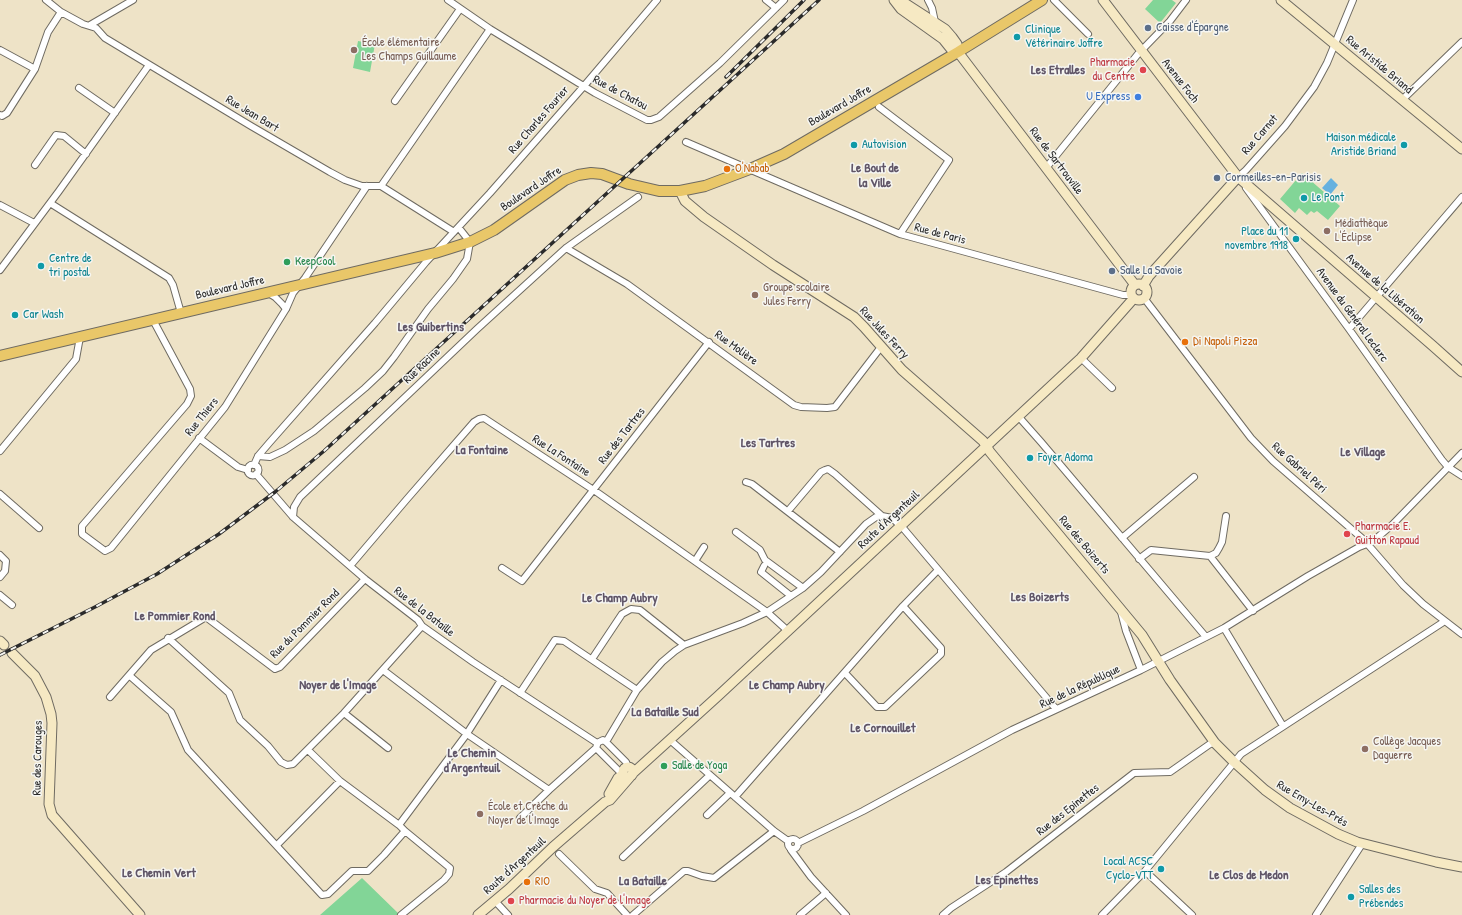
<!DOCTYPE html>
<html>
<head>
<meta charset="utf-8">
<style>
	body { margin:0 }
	canvas { display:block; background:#eee3c7 }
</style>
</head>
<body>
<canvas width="1462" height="915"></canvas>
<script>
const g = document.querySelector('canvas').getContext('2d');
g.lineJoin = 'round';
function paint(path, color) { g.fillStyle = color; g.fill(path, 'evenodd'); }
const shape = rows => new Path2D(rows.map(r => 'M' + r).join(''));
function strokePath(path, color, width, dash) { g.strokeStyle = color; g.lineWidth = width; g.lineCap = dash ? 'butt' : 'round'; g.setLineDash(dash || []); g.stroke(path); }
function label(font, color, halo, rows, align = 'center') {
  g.font = font + ' "Patrick Hand",sans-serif'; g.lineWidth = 3; g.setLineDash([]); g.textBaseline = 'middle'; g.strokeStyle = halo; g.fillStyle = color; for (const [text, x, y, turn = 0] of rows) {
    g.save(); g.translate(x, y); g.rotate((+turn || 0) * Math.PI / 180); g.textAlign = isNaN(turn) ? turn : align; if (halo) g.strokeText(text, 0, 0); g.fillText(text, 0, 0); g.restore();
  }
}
paint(shape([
	[1153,0,1172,0,1176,3,1160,23,1145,9],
	[358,41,375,44,370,72,353,68],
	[1302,173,1340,206,1328,220,1317,211,1314,213,1311,211,1307,215,1299,208,1295,213,1280,199],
	[362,878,399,914,397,915,320,915]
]), '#82d597');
paint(shape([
	[1331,178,1338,185,1330,195,1322,188]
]), '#66b1df');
const street = shape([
	[46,0,61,12,83,24,96,28,105,38,251,126,330,172,345,180,362,186,381,186,454,232],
	[448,0,490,29,595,93,647,120,651,120,659,117,720,63,784,0],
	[766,0,776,8],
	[928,0,932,8,935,22],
	[1054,0,1088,34],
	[90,25,133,0],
	[0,50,35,69],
	[79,88,115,113],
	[1402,100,1462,42],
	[395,101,460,9],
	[879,107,949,160,900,234],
	[0,115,2,116,7,113,35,69,48,32,61,12],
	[686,142,900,234,1123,295,1132,295],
	[35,165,56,135,64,136,86,154],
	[1046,168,1138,54,1170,21,1186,0],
	[1239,179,1238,177,1246,170,1285,126,1314,87,1327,63,1353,0],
	[381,186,490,29],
	[1246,188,1349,329,1442,460,1448,467,1462,476],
	[50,203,169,278,173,285,181,313],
	[0,205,34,223],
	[566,248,627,284,794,405,801,407,827,408,835,407,881,347],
	[0,270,59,191,149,65],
	[267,292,275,297,282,304,286,309],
	[1144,298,1251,438,1273,461,1364,540,1403,585,1423,604,1462,634],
	[153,320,190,389,191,396,187,404,82,526,82,534,105,551,111,548,225,407,286,309,293,293,305,278,367,186],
	[1349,329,1462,197],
	[1081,358,1112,388],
	[1018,416,1041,442,1206,637],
	[199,438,238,467,248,470],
	[0,451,76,359,80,337],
	[258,456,270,457,285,450,314,431,365,388,383,371,394,357,428,309,453,279,467,259,470,242,459,228],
	'247.5 470a5.5 5.5 0 1 1 11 0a5.5 5.5 0 1 1-11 0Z',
	[254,465,258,456,270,442,375,323,426,262,490,193,584,86,657,0],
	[256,474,293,517,365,579,418,620,422,626,473,662,597,743],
	[746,482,752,484,840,552],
	[0,494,39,528],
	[788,511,821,472,825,470,828,469,835,474,882,516],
	[293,517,294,507,300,497,477,329,566,248,638,197],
	[736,532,760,550,765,560,803,588],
	[1122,538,1194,477],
	[0,555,6,561,5,571,0,577],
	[1210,556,1216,553,1219,548,1222,542,1226,516],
	[1139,559,1151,550,1210,556,1253,611],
	[695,561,704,547],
	[350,566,407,499,474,422,479,419,484,418,598,493,767,612,788,631],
	[764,566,761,572,791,596],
	[502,568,522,581,709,342],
	[0,595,12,605],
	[1121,612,1126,631,1141,670],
	[1224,628,1283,726],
	[168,638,229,693,240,720,268,746,281,762,287,765,293,764,344,713,422,626],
	[592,659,622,614,631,609,640,610,684,645],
	[383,670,467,734,549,790],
	[845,673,877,707,885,707,941,654,941,648,903,606],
	[130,676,171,712,188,750,322,895,328,894,352,871,368,871,384,855,405,831],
	[520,693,555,640,564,641,637,690],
	[110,697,151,650,206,617,275,669,280,667,365,579],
	[344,713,388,748],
	[670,740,774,831,788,841],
	[606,742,637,690,662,662,675,651,684,645,743,623,767,612,803,588,821,572,866,524,876,517,882,516,892,518,903,528,1056,709],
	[597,743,603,740,606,742,626,762,628,767],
	[597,745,596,748,620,772,623,770],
	[308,750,340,781,399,825,405,831,450,868,449,874,444,880,401,915],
	[735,797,903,606,938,570],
	[707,815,730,793],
	[520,818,549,790,596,748],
	[399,825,466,735,501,680],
	'788 844a5 5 0 1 1 10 0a5 5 0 1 1-10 0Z',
	[798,843,863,811,1012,730,1141,670,1224,628,1308,576,1359,547,1372,542,1392,525,1462,453],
	[277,845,340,781],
	[791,850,811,877,846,915],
	[559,854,595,889,607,893,627,915],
	[623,857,710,775],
	[1145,871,1192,915],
	[495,901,508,915],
	[633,915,684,871,688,871,702,876,714,878,774,831],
	[800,915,826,893],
	[943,915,951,908,1006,872,1134,773,1170,772,1210,744,1215,743],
	[1102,915,1145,871,1241,754,1445,621],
	[1316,915,1362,844]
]);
const secondary = shape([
	[894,0,901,9,943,39,951,49,958,52],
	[900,0,945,29,952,37,957,44,958,52,1135,285],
	[1103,0,1238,177,1433,346,1462,372],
	[1281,0,1462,149],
	[680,191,685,201,704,217,773,265,854,317,864,327,902,370,983,441,990,452,1142,635,1170,680,1215,743,1234,762,1265,790,1290,808,1338,834,1357,842,1436,862,1462,867],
	'1131 292a8 8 0 1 1 16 0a8 8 0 1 1-16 0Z',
	[1143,286,1149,276,1238,177],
	[0,641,4,645],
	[12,653,35,676,46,697,51,714,52,723,49,804,52,815,140,915],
	'623 772a5 5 0 1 1 10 0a5 5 0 1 1-10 0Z',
	[632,774,718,696,1081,358,1134,298],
	[609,794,618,778,623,774],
	[478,915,509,889,553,847,605,802,610,800,630,777]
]);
const primary = shape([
	[0,356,435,253,470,242,494,230,565,180,578,175,591,173,602,174,629,184,659,191,680,191,705,186,750,169,784,154,958,52,1042,0]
]);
strokePath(street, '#6f6b62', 8);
strokePath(secondary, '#6f6b62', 11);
strokePath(primary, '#6f6b62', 12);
strokePath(street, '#fff', 6);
strokePath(secondary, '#f6e9c3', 9);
strokePath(primary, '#e9c769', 10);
const rail = shape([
	[726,77,804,0],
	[0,655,95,607,157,574,219,534,275,492,324,451,819,0]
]);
strokePath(rail, '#2b2b2b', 3.5);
strokePath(rail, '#f6f6f2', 2, [6]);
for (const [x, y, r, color] of [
	[1148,28,4,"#5c6f8a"],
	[1017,37,4,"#0f9aa8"],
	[354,50,4,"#8d6e63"],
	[1143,70,4,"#e0444e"],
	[1138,97,4,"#3f7fe0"],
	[854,145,4,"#0f9aa8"],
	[1404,145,4,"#0f9aa8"],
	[727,169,4,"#e8710a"],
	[1217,178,4,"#5c6f8a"],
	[1304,198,4,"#0f9aa8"],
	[1327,231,4,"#8d6e63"],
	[1296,239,4,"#0f9aa8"],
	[287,262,4,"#2e9e5b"],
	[41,266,4,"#0f9aa8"],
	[1112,271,4,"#5c6f8a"],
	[755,295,4,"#8d6e63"],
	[15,315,4,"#0f9aa8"],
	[1185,342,4,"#e8710a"],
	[1030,458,4,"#0f9aa8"],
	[1347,534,4,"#e0444e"],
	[1365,749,4,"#8d6e63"],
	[664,766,4,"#2e9e5b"],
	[480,814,4,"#8d6e63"],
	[1161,869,4,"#0f9aa8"],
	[527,882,4,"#e8710a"],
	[1351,897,4,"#0f9aa8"],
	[511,901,4,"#e0444e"]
]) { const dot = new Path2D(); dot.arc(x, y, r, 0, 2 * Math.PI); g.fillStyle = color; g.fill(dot); strokePath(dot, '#f6f6f2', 1.5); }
label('12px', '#4e5e75', '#f6f6f2', [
	["Caisse d'Épargne",1156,28],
	["Cormeilles-en-Parisis",1225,178],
	["Salle La Savoie",1120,271]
], 'left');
label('12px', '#0d838f', '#f6f6f2', [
	["Clinique",1025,30],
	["Vétérinaire Joffre",1025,44],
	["Maison médicale",1396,138,"right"],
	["Aristide Briand",1396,152,"right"],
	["Autovision",862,145],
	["Le Pont",1312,198],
	["Place du 11",1288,232,"right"],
	["novembre 1918",1288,246,"right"],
	["Centre de",49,259],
	["tri postal",49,273],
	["Car Wash",23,315],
	["Foyer Adoma",1038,458],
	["Local ACSC",1153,862,"right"],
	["Cyclo-VTT",1153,876,"right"],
	["Salles des",1359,890],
	["Prébendes",1359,904]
], 'left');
label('12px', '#785e54', '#f6f6f2', [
	["École élémentaire",362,43],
	["Les Champs Guillaume",362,57],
	["Médiathèque",1335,224],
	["L'Éclipse",1335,238],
	["Groupe scolaire",763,288],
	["Jules Ferry",763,302],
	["Collège Jacques",1373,742],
	["Daguerre",1373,756],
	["École et Crèche du",488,807],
	["Noyer de l'Image",488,821]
], 'left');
label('12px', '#be3a42', '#f6f6f2', [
	["Pharmacie",1135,63,"right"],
	["du Centre",1135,77,"right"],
	["Pharmacie E.",1355,527],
	["Guitton Rapaud",1355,541],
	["Pharmacie du Noyer de l'Image",519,901]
], 'left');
label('12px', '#2b2b2b', '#f6f6f2', [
	["Rue Aristide Briand",1379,65,40],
	["Avenue Foch",1180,81,52],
	["Rue de Chatou",620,93,28],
	["Boulevard Joffre",840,106,-30],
	["Rue Jean Bart",252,114,31],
	["Rue Charles Fourier",539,120,-49],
	["Rue Carnot",1260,135,-49],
	["Rue de Sartrouville",1056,161,53],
	["Boulevard Joffre",531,189,-34],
	["Rue de Paris",940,234,15],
	["Boulevard Joffre",230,288,-13],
	["Avenue de la Libération",1385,289,41],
	["Avenue du Général Leclerc",1352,315,54],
	["Rue Jules Ferry",884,333,47],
	["Rue Molière",736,348,36],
	["Rue Racine",422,366,-44],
	["Rue Thiers",202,417,-51],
	["Rue des Tartres",622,436,-52],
	["Rue La Fontaine",561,456,33],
	["Rue Gabriel Péri",1299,468,42],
	["Route d'Argenteuil",889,520,-43],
	["Rue des Boizerts",1084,545,50],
	["Rue de la Bataille",424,612,38],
	["Rue du Pommier Rond",305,624,-45],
	["Rue de la République",1080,687,-25],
	["Rue des Carouges",38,758,-89],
	["Rue Emy-Les-Prés",1312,804,30],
	["Rue des Epinettes",1068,810,-38],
	["Route d'Argenteuil",515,866,-42]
]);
label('12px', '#366cbe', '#f6f6f2', [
	["U Express",1130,97]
], 'right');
label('12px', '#c56008', '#f6f6f2', [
	["O'Nabab",735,169],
	["Di Napoli Pizza",1193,342],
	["RIO",535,882]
], 'left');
label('12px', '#27864d', '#f6f6f2', [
	["KeepCool",295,262],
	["Salle de Yoga",672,766]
], 'left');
label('bold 13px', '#605567', '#f6f6f2', [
	["Les Etralles",1058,71],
	["Le Bout de",875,169],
	["la Ville",875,184],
	["Les Guibertins",431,328],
	["Les Tartres",768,444],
	["La Fontaine",482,451],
	["Le Village",1363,453],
	["Les Boizerts",1040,598],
	["Le Champ Aubry",620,599],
	["Le Pommier Rond",175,617],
	["Noyer de l'Image",338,686],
	["Le Champ Aubry",787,686],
	["La Bataille Sud",665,713],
	["Le Cornouillet",883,729],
	["Le Chemin",472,754],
	["d'Argenteuil",472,769],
	["Le Chemin Vert",159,874],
	["Le Clos de Medon",1249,876],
	["Les Epinettes",1007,881],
	["La Bataille",643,882]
]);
</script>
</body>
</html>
